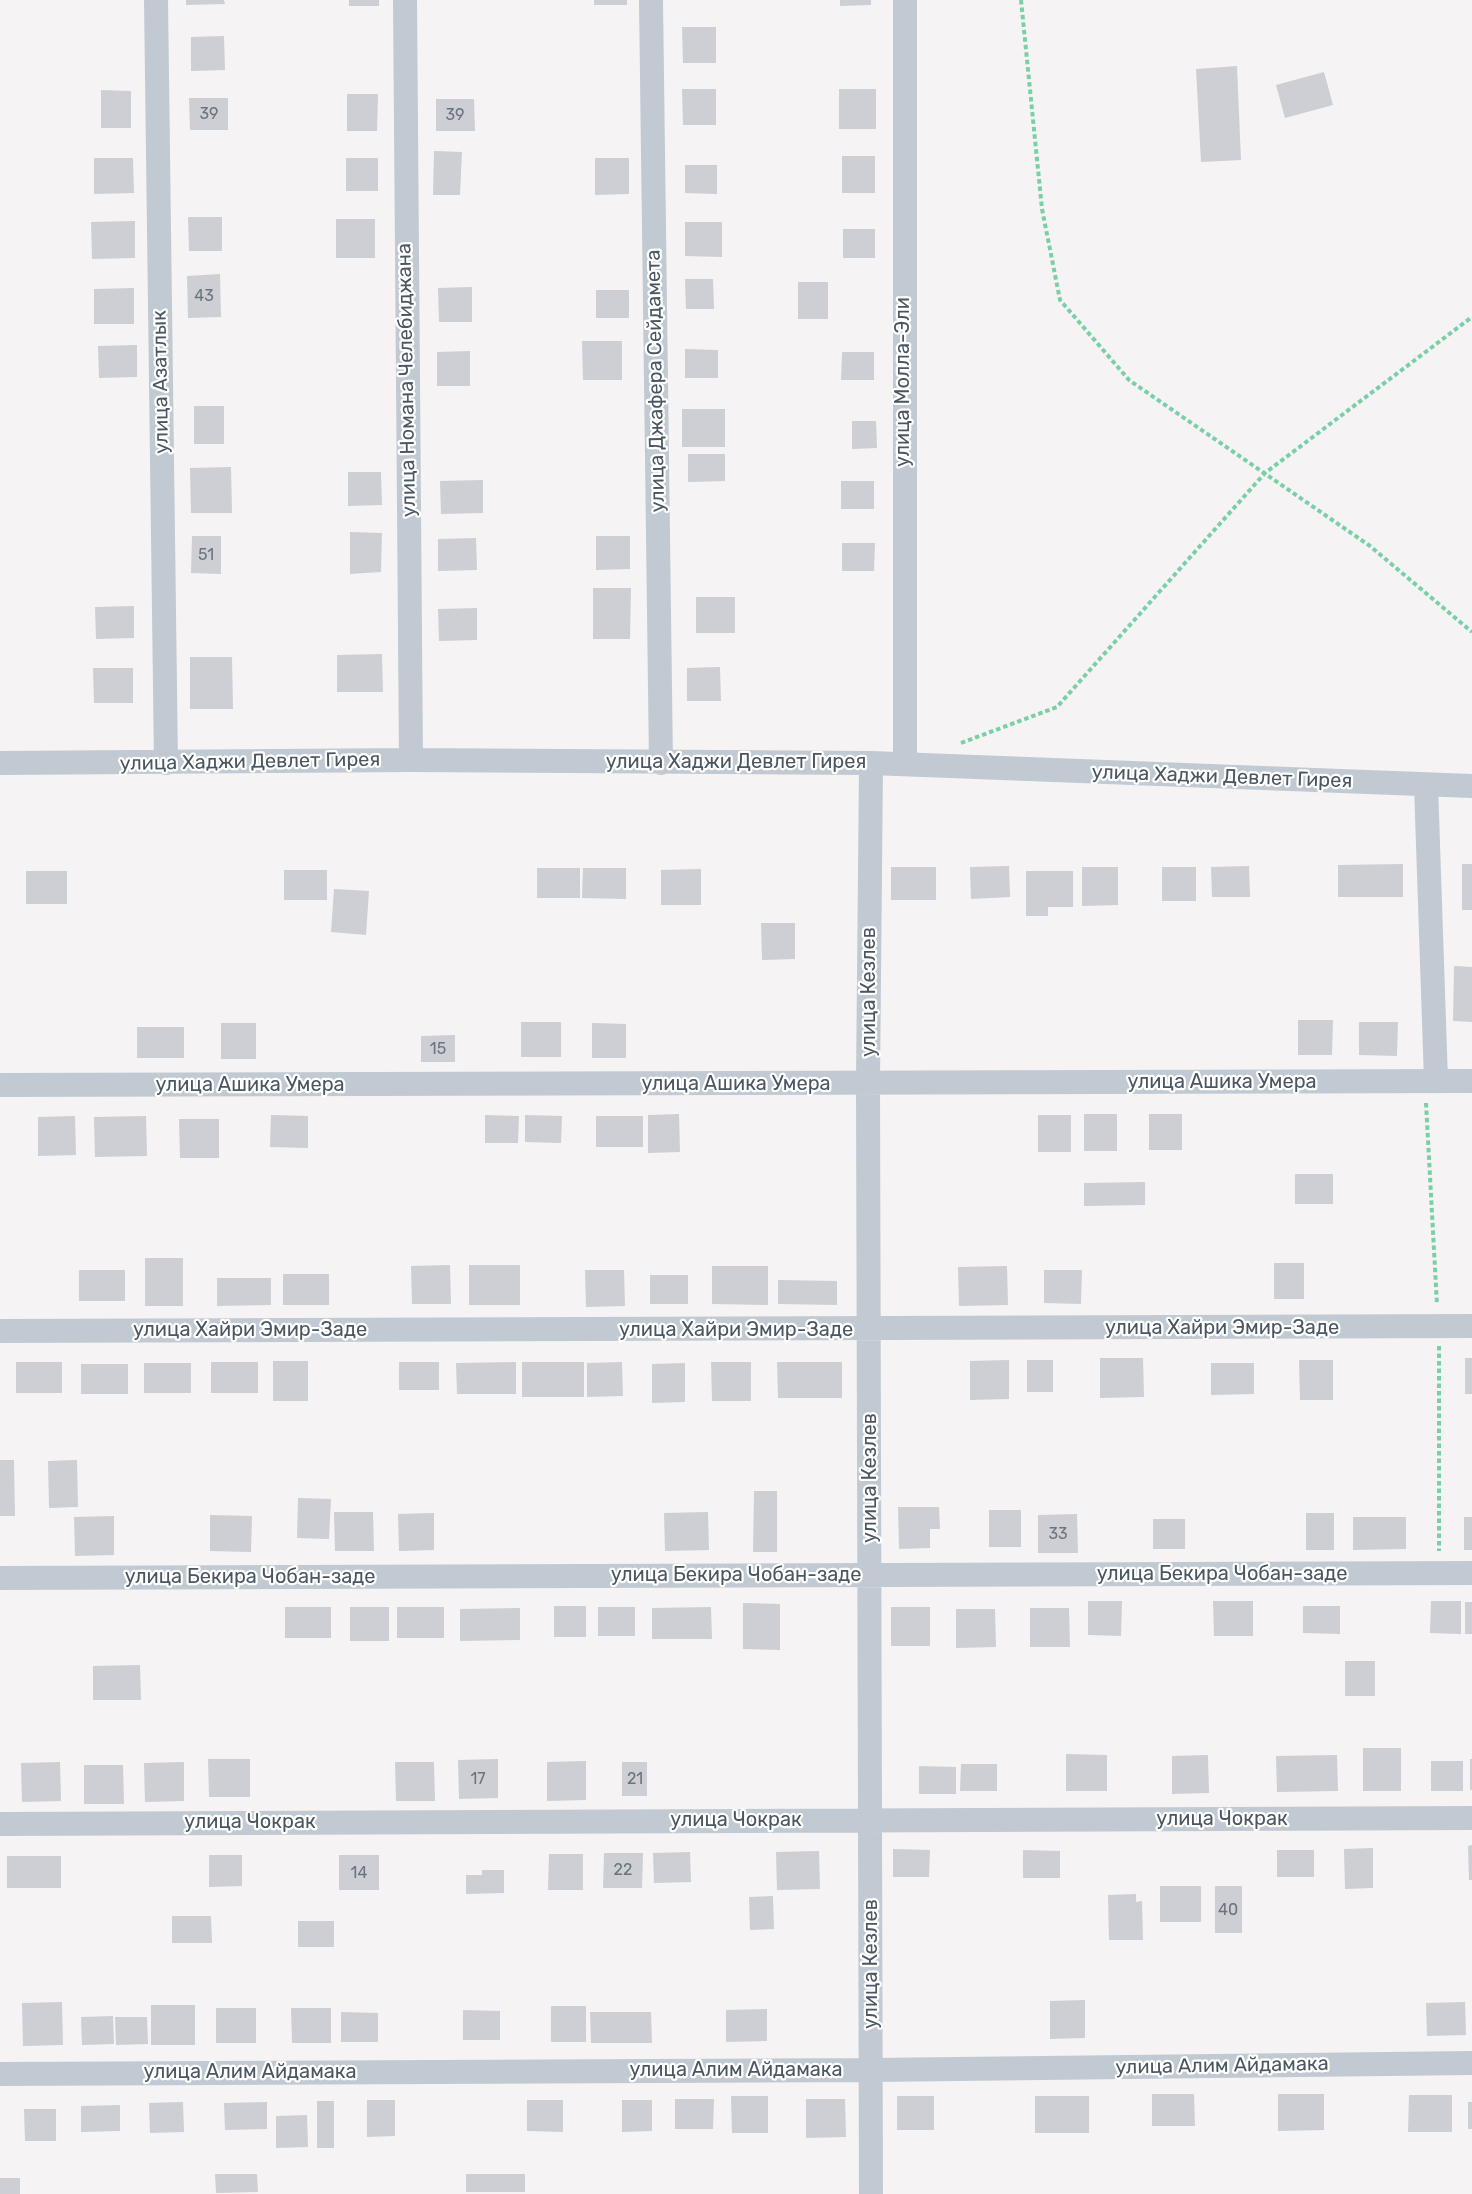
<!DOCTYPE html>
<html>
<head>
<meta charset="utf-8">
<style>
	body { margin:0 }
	canvas { display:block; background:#f5f3f3 }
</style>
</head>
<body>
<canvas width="1472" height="2194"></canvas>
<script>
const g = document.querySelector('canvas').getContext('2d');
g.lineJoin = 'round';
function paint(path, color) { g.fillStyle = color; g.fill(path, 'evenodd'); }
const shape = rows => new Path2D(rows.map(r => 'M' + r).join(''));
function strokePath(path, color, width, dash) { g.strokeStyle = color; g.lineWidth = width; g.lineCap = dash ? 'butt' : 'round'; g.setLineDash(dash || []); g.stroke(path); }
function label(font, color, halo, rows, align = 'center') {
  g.font = font + ' Rubik,sans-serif'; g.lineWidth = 4.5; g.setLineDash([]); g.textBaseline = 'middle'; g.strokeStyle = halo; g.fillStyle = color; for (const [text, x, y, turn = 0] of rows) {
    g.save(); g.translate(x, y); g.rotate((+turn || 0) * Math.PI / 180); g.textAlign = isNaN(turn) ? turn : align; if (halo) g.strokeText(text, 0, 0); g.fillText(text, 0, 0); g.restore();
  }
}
paint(shape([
	[186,0,224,0,225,4,186,5],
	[349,0,379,0,379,6,349,6],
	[594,0,627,0,627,5,594,5],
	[840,0,871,0,871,5,840,6],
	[682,27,716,27,716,63,683,63],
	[224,36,225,70,191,71,191,37],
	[1237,66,1241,160,1201,162,1196,69],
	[1324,72,1333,105,1285,118,1276,85],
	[682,89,716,89,716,125,683,125],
	[839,89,876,89,876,129,839,129],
	[101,90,131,91,131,128,101,128],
	[347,94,378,94,377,131,347,131],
	[189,98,228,98,228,130,190,130],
	[436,99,474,99,475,131,436,131],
	[434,151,462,152,460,195,433,195],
	[842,156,875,156,875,193,842,193],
	[94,158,133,158,134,193,94,194],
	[346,158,378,158,378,191,346,191],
	[595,158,629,158,629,194,595,195],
	[685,165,717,165,717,194,685,193],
	[188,217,222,217,222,251,189,251],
	[336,219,375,219,375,258,336,258],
	[135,221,135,258,92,259,91,222],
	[685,222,722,222,722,257,685,256],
	[843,229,875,229,875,258,843,258],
	[220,274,221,317,188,318,187,276],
	[685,279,713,279,714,309,686,309],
	[798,282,828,282,828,319,798,319],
	[472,287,472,322,439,322,438,288],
	[134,288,134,324,94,324,94,289],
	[596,290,629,290,629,318,596,318],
	[582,341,622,341,622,380,583,380],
	[137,345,137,377,99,378,98,346],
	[685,349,718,350,718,378,685,378],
	[470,351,470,386,437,386,437,352],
	[842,352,874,352,874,380,841,380],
	[194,406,224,406,224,444,194,444],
	[682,409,725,409,725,447,682,447],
	[852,421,876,421,877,448,852,449],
	[688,454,725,454,725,481,688,482],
	[231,467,232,513,191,513,190,468],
	[348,472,381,472,382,505,348,506],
	[483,480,483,513,441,514,440,481],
	[841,481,874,481,874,509,841,509],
	[350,532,382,533,381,572,350,574],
	[192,536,221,536,221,574,191,573],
	[596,536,630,536,630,569,596,570],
	[476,538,477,570,438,571,438,539],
	[842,543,875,543,874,571,842,571],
	[593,588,631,588,630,639,593,639],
	[696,597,735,597,735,633,696,633],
	[134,606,134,638,96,639,95,607],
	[477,608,477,640,439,641,438,609],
	[382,654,383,692,337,692,337,655],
	[190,657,232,657,233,709,190,709],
	[720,667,721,701,687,701,687,668],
	[93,668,133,668,133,703,94,703],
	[1403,864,1403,897,1338,897,1338,865],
	[1462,864,1472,864,1472,910,1462,910],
	[1009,866,1010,897,971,899,970,867],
	[1249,866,1250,897,1212,897,1211,867],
	[891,867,936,867,936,900,891,900],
	[1082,867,1118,867,1118,905,1082,906],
	[1162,867,1196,867,1196,901,1162,901],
	[537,868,580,868,580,898,537,898],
	[583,868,626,868,626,899,582,898],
	[701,869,701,905,661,905,661,870],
	[284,870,327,870,327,900,284,900],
	[26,871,67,871,67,904,26,904],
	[1026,871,1073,871,1073,907,1048,907,1048,916,1026,916],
	[334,889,369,891,366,935,331,932],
	[761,923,795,923,795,959,762,960],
	[1454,966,1472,967,1472,1022,1453,1021],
	[1298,1020,1333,1020,1332,1055,1298,1055],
	[521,1022,561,1022,561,1057,521,1057],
	[1359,1022,1398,1022,1397,1056,1359,1055],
	[221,1023,256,1023,256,1059,221,1059],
	[592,1023,626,1024,626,1058,592,1058],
	[137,1027,184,1027,184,1058,137,1058],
	[455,1035,455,1062,421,1062,421,1036],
	[679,1114,680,1152,648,1153,648,1115],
	[1084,1114,1117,1114,1117,1151,1084,1151],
	[1149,1114,1182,1114,1182,1150,1149,1150],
	[271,1115,308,1116,308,1148,270,1147],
	[485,1115,519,1116,518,1143,485,1143],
	[525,1115,562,1116,561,1143,525,1142],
	[1038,1115,1071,1115,1071,1152,1038,1152],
	[75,1116,76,1155,38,1156,38,1117],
	[146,1116,147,1156,95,1157,94,1117],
	[596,1116,643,1116,643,1147,596,1147],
	[179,1119,219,1119,219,1158,180,1158],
	[1295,1174,1333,1174,1333,1204,1295,1204],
	[1145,1182,1145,1205,1084,1206,1084,1183],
	[145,1258,183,1258,183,1306,145,1306],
	[1274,1263,1304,1263,1304,1299,1274,1299],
	[450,1265,451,1304,412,1304,411,1266],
	[469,1265,520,1265,520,1305,469,1305],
	[712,1266,768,1266,768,1305,712,1304],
	[1007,1266,1008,1305,959,1306,958,1267],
	[79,1270,125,1270,125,1301,79,1301],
	[585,1270,624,1270,625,1306,586,1307],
	[1044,1270,1082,1270,1081,1304,1044,1303],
	[283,1274,329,1274,329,1305,283,1305],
	[650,1275,688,1275,688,1304,650,1304],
	[217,1278,271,1278,271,1305,217,1306],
	[778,1280,837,1281,837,1305,778,1304],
	[1100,1358,1143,1358,1144,1397,1100,1398],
	[1465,1358,1472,1358,1472,1394,1465,1394],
	[1009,1360,1009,1399,970,1400,970,1361],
	[1027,1360,1053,1360,1053,1392,1027,1392],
	[1299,1360,1333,1360,1333,1400,1300,1400],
	[273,1361,308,1361,308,1401,273,1401],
	[16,1362,62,1362,62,1393,16,1393],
	[211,1362,258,1362,258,1393,211,1393],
	[399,1362,439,1362,439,1390,399,1390],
	[516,1362,516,1394,457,1394,456,1363],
	[522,1362,584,1362,584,1397,522,1397],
	[622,1362,623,1396,587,1397,587,1363],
	[711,1362,751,1362,751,1401,712,1401],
	[777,1362,842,1362,842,1398,778,1398],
	[144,1363,191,1363,191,1393,144,1393],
	[685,1363,685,1402,652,1403,652,1364],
	[1211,1363,1254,1363,1254,1394,1211,1395],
	[81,1364,128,1364,128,1394,81,1394],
	[0,1460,14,1460,15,1516,0,1516],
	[77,1460,78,1507,49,1508,48,1461],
	[754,1491,777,1491,777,1552,753,1552],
	[298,1498,331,1499,329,1539,297,1538],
	[898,1507,939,1507,940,1529,930,1529,930,1548,899,1549],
	[989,1510,1021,1510,1021,1547,989,1547],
	[334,1512,373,1512,374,1551,335,1551],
	[708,1512,709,1550,665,1551,664,1513],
	[434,1513,434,1550,399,1551,398,1514],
	[1306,1513,1334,1513,1334,1550,1306,1550],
	[1077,1514,1078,1553,1038,1553,1038,1515],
	[210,1515,252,1516,251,1552,210,1551],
	[114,1516,114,1555,75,1556,74,1517],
	[1353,1517,1406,1517,1406,1549,1353,1550],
	[1464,1517,1472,1517,1472,1550,1464,1550],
	[1153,1519,1185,1519,1185,1549,1153,1549],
	[1088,1601,1122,1601,1121,1636,1088,1635],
	[1213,1601,1253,1601,1253,1636,1214,1636],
	[1431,1601,1461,1601,1461,1634,1430,1633],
	[1465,1602,1472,1602,1472,1634,1465,1634],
	[743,1603,780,1604,780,1650,743,1649],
	[554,1606,586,1606,586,1637,554,1637],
	[1303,1606,1340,1606,1340,1634,1303,1633],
	[285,1607,331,1607,331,1638,285,1638],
	[350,1607,389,1607,389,1641,350,1641],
	[397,1607,444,1607,444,1638,397,1638],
	[598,1607,635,1607,635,1636,598,1636],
	[711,1607,712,1639,652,1639,652,1608],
	[891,1607,930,1607,930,1646,891,1646],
	[520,1608,520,1640,460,1641,460,1609],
	[1030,1608,1069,1608,1070,1647,1030,1647],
	[956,1609,995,1609,996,1647,956,1648],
	[1345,1661,1375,1661,1375,1696,1345,1696],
	[140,1665,141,1700,93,1700,93,1666],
	[1363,1748,1401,1748,1401,1791,1363,1791],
	[1066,1754,1107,1755,1107,1791,1066,1791],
	[1208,1755,1209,1793,1172,1794,1172,1756],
	[1337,1755,1338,1791,1277,1792,1276,1756],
	[208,1759,250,1759,250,1797,209,1797],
	[498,1759,498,1798,459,1799,458,1760],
	[1470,1759,1472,1759,1472,1790,1470,1790],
	[586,1761,586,1800,547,1801,547,1762],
	[1431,1761,1463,1761,1463,1791,1431,1791],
	[60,1762,61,1801,22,1802,21,1763],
	[184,1762,184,1801,145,1802,144,1763],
	[395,1762,434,1762,435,1801,396,1801],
	[622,1762,647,1762,647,1796,622,1796],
	[961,1764,997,1764,997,1791,960,1791],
	[84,1765,123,1765,124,1804,84,1804],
	[919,1766,956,1767,956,1794,919,1794],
	[1472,1845,1472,1880,1469,1880,1468,1846],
	[1373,1848,1373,1888,1345,1889,1344,1849],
	[893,1849,930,1850,929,1877,893,1877],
	[1023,1850,1060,1851,1060,1878,1023,1878],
	[1277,1850,1314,1850,1314,1877,1277,1877],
	[819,1851,820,1889,777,1890,776,1852],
	[690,1852,691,1882,654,1883,653,1853],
	[604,1853,643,1853,642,1888,603,1888],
	[549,1854,583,1854,583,1890,548,1890],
	[209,1855,242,1855,242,1886,209,1887],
	[339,1855,379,1855,379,1890,339,1890],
	[7,1856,61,1856,61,1888,7,1888],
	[482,1870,504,1870,504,1893,466,1894,466,1875,482,1875],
	[1160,1886,1201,1886,1201,1922,1160,1922],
	[1215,1886,1242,1886,1242,1933,1215,1933],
	[1136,1894,1136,1902,1142,1901,1143,1940,1109,1940,1108,1895],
	[773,1896,774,1929,750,1930,749,1897],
	[172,1916,211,1916,212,1943,172,1943],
	[298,1921,334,1921,334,1947,298,1947],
	[1085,2000,1085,2038,1050,2039,1050,2001],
	[62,2002,63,2045,23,2046,22,2003],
	[1465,2002,1466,2035,1427,2036,1426,2003],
	[151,2005,195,2005,195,2045,151,2045],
	[551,2006,586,2006,586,2042,551,2042],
	[216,2008,256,2008,256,2043,216,2043],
	[291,2008,331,2008,331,2043,292,2043],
	[767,2009,767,2041,726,2042,726,2010],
	[463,2010,500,2011,500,2040,463,2040],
	[341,2012,378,2013,378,2042,341,2042],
	[590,2012,651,2012,652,2043,591,2043],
	[113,2016,114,2044,82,2045,81,2017],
	[115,2017,147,2017,148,2044,116,2045],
	[1152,2094,1194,2094,1195,2126,1152,2126],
	[1278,2094,1324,2094,1324,2130,1278,2131],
	[1409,2095,1452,2095,1452,2132,1408,2132],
	[731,2096,768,2096,768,2133,732,2133],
	[897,2096,934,2096,934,2130,897,2130],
	[1035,2096,1089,2096,1089,2133,1035,2133],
	[675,2099,714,2099,713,2129,675,2129],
	[806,2099,845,2099,846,2137,806,2138],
	[367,2100,395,2100,395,2136,367,2137],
	[527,2100,563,2100,563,2132,527,2131],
	[622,2100,652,2100,652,2131,622,2132],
	[317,2101,334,2101,334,2148,317,2148],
	[183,2102,184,2132,150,2133,149,2103],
	[267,2102,267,2129,225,2130,224,2103],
	[1468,2102,1472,2102,1472,2129,1468,2129],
	[120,2105,120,2131,81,2132,81,2106],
	[24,2109,56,2109,56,2141,25,2141],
	[307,2115,308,2147,276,2148,276,2116],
	[215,2174,257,2174,258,2192,216,2193],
	[466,2174,525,2174,525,2192,466,2192],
	[0,2178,20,2178,20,2194,0,2194]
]), '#cdcfd5');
strokePath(shape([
	[1021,0,1042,209,1060,300,1129,380,1370,546,1472,632],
	[961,743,1057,707,1265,473,1472,317],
	[1426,1103,1437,1305],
	[1439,1346,1439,1551]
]), '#7ad0a6', 4, [4.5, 3]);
strokePath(shape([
	[156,0,166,763],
	[405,0,411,760],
	[651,0,661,763],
	[0,763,411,760,871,763,1472,786],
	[871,763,868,1083,871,2194],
	[905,764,905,0],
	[1426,785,1436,1081],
	[0,1085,1472,1081],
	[0,1331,1472,1326],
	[0,1578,1472,1573],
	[0,1824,1472,1818],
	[0,2074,871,2070,1472,2063]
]), '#c1cad2', 24);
label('16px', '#6b747e', null, [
	["39",209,114],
	["39",455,115],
	["43",204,296],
	["51",206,555],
	["15",438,1049],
	["33",1058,1534],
	["17",478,1779],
	["21",635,1779],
	["22",623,1870],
	["14",359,1873],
	["40",1228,1910]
]);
label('20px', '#4a5661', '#fff', [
	["улица Номана Челебиджана",407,380,-91],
	["улица Джафера Сейдамета",656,381,-91],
	["улица Азатлык",161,382,-91],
	["улица Молла-Эли",903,382,-90],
	["улица Хаджи Девлет Гирея",250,762,-1],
	["улица Хаджи Девлет Гирея",736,762],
	["улица Хаджи Девлет Гирея",1222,777,2],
	["улица Кезлев",869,992,-90],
	["улица Ашика Умера",1222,1082],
	["улица Ашика Умера",736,1084],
	["улица Ашика Умера",250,1085],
	["улица Хайри Эмир-Заде",1222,1328],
	["улица Хайри Эмир-Заде",250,1330],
	["улица Хайри Эмир-Заде",736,1330],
	["улица Кезлев",870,1478,-90],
	["улица Бекира Чобан-заде",1222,1574],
	["улица Бекира Чобан-заде",736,1575],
	["улица Бекира Чобан-заде",250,1577],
	["улица Чокрак",1222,1819],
	["улица Чокрак",736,1820],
	["улица Чокрак",250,1822],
	["улица Кезлев",871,1964,-90],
	["улица Алим Айдамака",1222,2066,-1],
	["улица Алим Айдамака",736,2070],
	["улица Алим Айдамака",250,2072]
]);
</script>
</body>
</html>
